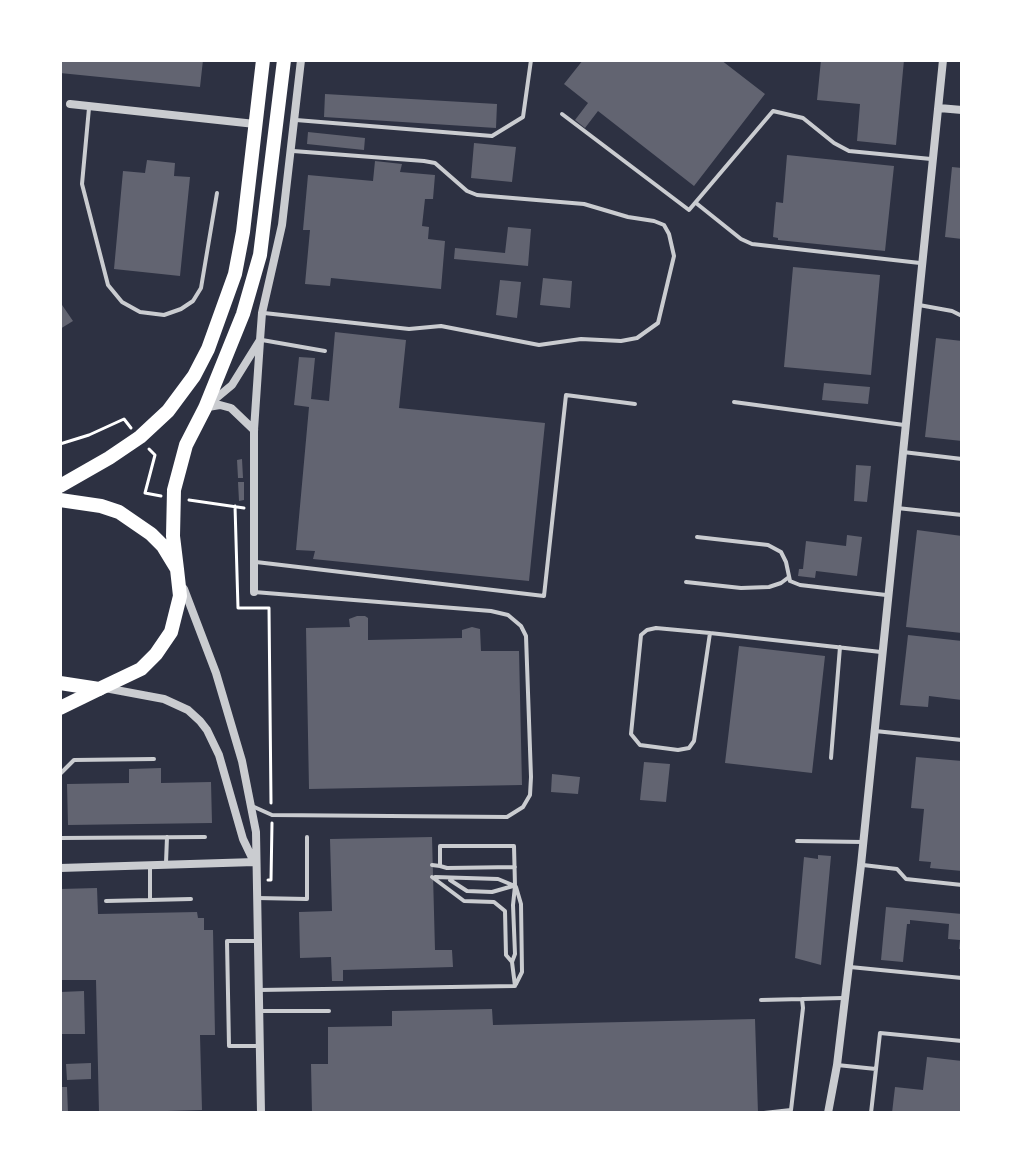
<!DOCTYPE html>
<html>
<head>
<meta charset="utf-8">
<style>
	body { margin:0 }
	#map { position:relative; width:1022px; height:1173px; overflow:hidden; background:#2d3142; font-family:Helvetica,sans-serif }
	canvas { display:block }
	.frame { position:absolute; inset:0; border:62px solid #fff; pointer-events:none }
</style>
</head>
<body>
<div id="map">
<canvas width="1022" height="1173"></canvas>
<div class="frame"></div>
</div>
<script>
const g = document.querySelector('canvas').getContext('2d');
g.lineJoin = 'round';
function paint(path, color) { g.fillStyle = color; g.fill(path, 'evenodd'); }
const shape = rows => new Path2D(rows.map(r => 'M' + r).join(''));
function strokePath(path, color, width, dash) { g.strokeStyle = color; g.lineWidth = width; g.lineCap = dash ? 'butt' : 'round'; g.setLineDash(dash || []); g.stroke(path); }
paint(shape([
	[60,60,203,60,200,87,60,73],
	[583,60,721,60,765,94,694,186,598,111,585,128,575,120,588,103,564,84],
	[821,60,904,60,896,145,857,141,860,104,817,100],
	[325,94,497,104,496,128,324,117],
	[308,132,365,138,364,150,307,144],
	[474,143,516,147,512,182,471,178],
	[787,155,894,166,885,251,778,240,778,238,773,237,776,202,783,203],
	[147,160,175,163,174,176,190,177,180,276,114,269,123,171,145,173],
	[375,161,402,164,400,172,435,175,433,199,425,199,422,226,429,227,428,239,445,241,441,289,331,278,330,286,305,284,310,230,303,230,308,175,373,181],
	[952,167,962,168,962,239,945,237],
	[508,227,531,229,528,266,454,259,455,248,505,253],
	[793,267,880,275,871,375,784,367],
	[543,278,572,281,570,308,540,305],
	[500,280,521,282,517,318,496,315],
	[60,302,73,321,60,329],
	[335,332,406,340,399,408,545,423,529,581,313,559,315,551,296,550,309,407,294,405,299,357,315,358,311,399,329,401],
	[936,338,962,341,962,441,925,437],
	[824,383,870,387,868,404,822,400],
	[242,459,243,478,238,478,237,460],
	[856,465,871,466,867,502,854,501],
	[238,482,244,482,244,500,239,501],
	[917,530,962,536,962,633,906,627],
	[847,535,862,537,857,576,816,571,815,578,798,576,799,569,803,569,806,541,846,546],
	[357,616,365,616,368,618,368,640,462,638,462,630,472,627,480,629,481,651,519,651,522,785,309,789,306,628,350,627,349,619],
	[908,635,962,641,962,700,929,696,928,707,900,705],
	[739,646,825,656,812,773,725,763],
	[916,757,962,761,962,871,930,868,931,862,919,861,924,809,911,808],
	[644,762,670,764,666,802,640,800],
	[161,768,161,783,211,782,212,823,68,825,67,784,129,783,129,769],
	[552,774,580,777,578,794,551,792],
	[432,837,435,950,452,950,453,967,343,970,343,981,332,981,331,957,300,958,299,912,332,911,330,839],
	[818,855,831,856,821,965,795,958,804,857,818,859],
	[97,888,98,914,197,912,198,918,204,918,204,930,213,930,215,1035,200,1035,202,1110,99,1113,96,980,60,980,60,889],
	[886,907,962,914,962,949,959,949,960,940,948,939,949,924,910,920,910,924,907,924,903,962,881,960],
	[84,991,85,1034,60,1034,60,992],
	[492,1009,493,1025,755,1019,758,1113,312,1113,311,1064,328,1064,328,1027,392,1026,392,1011],
	[927,1057,962,1061,962,1113,892,1113,895,1087,923,1090],
	[91,1063,91,1079,67,1080,66,1064],
	[60,1087,67,1087,68,1113,60,1113]
]), '#626471');
strokePath(shape([
	[60,444,89,435,124,419,131,428],
	[149,449,155,455,145,493,161,496],
	[189,500,244,508],
	[235,506,238,608,269,608,271,803],
	[268,880,271,880,272,823]
]), '#fff', 3);
strokePath(shape([
	[89,108,82,184,108,285,122,302,140,312,164,315,181,309,193,301,201,288,217,193],
	[562,114,689,210,773,111,803,118,834,143,849,151,931,159],
	[296,120,492,136,523,117,531,60],
	[696,203,741,239,752,244,920,263],
	[919,305,952,311,962,316],
	[264,313,409,329,441,326,539,345,581,339,621,341,637,338,658,323,674,256,669,234,664,225,654,221,628,217,584,204,477,195,467,191,435,163,424,161,293,151],
	[262,340,325,351],
	[734,402,904,425],
	[903,452,962,459],
	[897,508,962,515],
	[697,537,768,545,781,552,786,562,790,581,800,585,886,595],
	[256,562,544,596,566,395,635,404],
	[686,582,741,588,769,587,781,583,789,577],
	[710,633,694,741,689,748,678,750,640,745,631,734,641,635,647,630,656,628,710,633,881,652],
	[875,731,962,740],
	[831,758,840,647],
	[60,774,74,760,154,759],
	[252,806,272,815,507,817,523,807,530,795,531,777,526,636,521,626,508,615,491,611,254,592],
	[60,838,205,837],
	[797,841,863,842],
	[166,863,167,837],
	[432,865,440,866,440,846,514,846,515,886,513,905,515,954,512,962],
	[863,865,897,869,906,879,962,885],
	[150,866,150,900,191,899],
	[440,866,447,868,515,867],
	[432,877,464,901,494,902,505,911,506,955,512,962,515,986],
	[435,877,498,879,515,886],
	[450,880,467,891,492,892,513,886],
	[516,887,521,904,522,972,516,984],
	[257,898,307,899,307,837],
	[106,901,150,900],
	[256,941,227,941,229,1046,258,1046],
	[850,967,962,978],
	[259,990,515,986],
	[761,1000,802,999],
	[260,1011,329,1011],
	[837,1065,876,1069,880,1033,962,1041],
	[764,1113,791,1110,803,1008,802,999,843,998],
	[871,1113,876,1069]
]), '#caccd0', 4);
strokePath(shape([
	[70,104,255,124],
	[939,108,962,110],
	[208,405,232,385,260,340,262,313,282,225,301,60],
	[208,407,220,405,231,408,254,430],
	[184,589,216,673,242,761,256,832,261,1113],
	[254,592,254,430,260,341],
	[105,688,164,699,188,710,200,721,207,730,219,755,243,839,254,862],
	[60,868,255,862],
	[828,1113,837,1065,861,865,943,60]
]), '#caccd0', 8);
strokePath(shape([
	[60,486,109,458,140,437,168,411,194,376,208,349,235,274,243,232,263,60],
	[60,500,101,506,119,512,151,534,163,546,177,569,180,596,171,632,156,654,141,669,99,689,60,683],
	[177,569,173,536,174,490,186,445,205,408,243,314,260,255,284,60]
]), '#fff', 14);
strokePath(shape([
	[60,708,99,689]
]), '#fff', 14);
</script>
</body>
</html>
